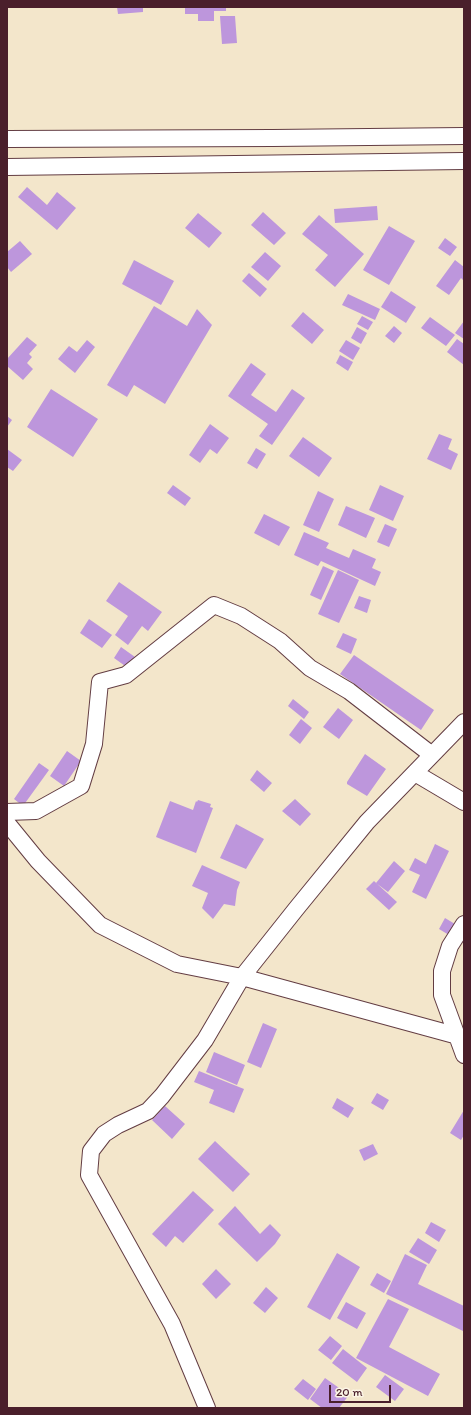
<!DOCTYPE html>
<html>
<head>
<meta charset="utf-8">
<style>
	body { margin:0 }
	#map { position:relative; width:471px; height:1415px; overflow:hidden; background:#f3e6cb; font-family:Itim,sans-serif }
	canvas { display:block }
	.frame { position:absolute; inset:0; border:8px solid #4a1f2b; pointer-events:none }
	.scale { position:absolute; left:329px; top:1385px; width:62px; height:18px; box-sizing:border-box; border:2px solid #4a1f2b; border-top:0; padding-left:5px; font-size:12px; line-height:14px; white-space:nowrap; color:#4a1f2b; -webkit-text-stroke:3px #fcf5e5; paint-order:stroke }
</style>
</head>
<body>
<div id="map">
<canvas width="471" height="1415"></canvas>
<div class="frame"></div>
<div class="scale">20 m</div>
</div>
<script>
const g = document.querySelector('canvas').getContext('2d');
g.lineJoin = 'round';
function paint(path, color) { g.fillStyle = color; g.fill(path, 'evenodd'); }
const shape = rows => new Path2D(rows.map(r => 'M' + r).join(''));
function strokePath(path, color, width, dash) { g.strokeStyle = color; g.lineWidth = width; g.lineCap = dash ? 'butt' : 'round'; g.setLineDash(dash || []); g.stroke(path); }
paint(shape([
	[117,7,143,7,143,12,118,14],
	[185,7,226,7,226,11,214,11,214,21,198,21,198,14,185,14],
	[220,16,235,16,237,43,222,44],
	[27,187,47,205,57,192,76,208,57,230,18,197],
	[377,206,378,220,335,223,334,209],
	[263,212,286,233,274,245,251,225],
	[198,213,222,233,209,248,185,228],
	[319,215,364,254,335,287,315,270,328,255,302,234],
	[389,226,415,241,389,285,363,270],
	[445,238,457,247,450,256,438,248],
	[20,241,32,254,11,272,7,267,7,252],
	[265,252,281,266,268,281,251,267],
	[134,260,174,281,161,305,122,284],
	[455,260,464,267,464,281,461,278,449,295,436,286],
	[249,273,267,289,260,297,242,281],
	[391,291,416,307,406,323,381,307],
	[348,294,380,309,375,320,342,305],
	[154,306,187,326,197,309,212,325,165,404,134,385,127,397,107,385],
	[303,312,324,330,312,344,291,326],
	[362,316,373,322,368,330,357,324],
	[430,317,455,335,446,346,421,328],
	[464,321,464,339,455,333],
	[394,326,402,333,394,343,385,336],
	[357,327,367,333,361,344,351,338],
	[27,337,37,345,29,354,32,357,27,363,33,369,23,380,7,366,7,359],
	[457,339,464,344,464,365,447,352],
	[87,340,95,347,75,373,58,359,69,346,77,352],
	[346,340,360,348,353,360,339,351],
	[340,355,353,362,348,371,336,363],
	[251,363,266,374,251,395,276,412,292,389,305,398,272,445,259,436,268,424,228,396],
	[51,389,98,419,73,457,27,427],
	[7,416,12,420,7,427],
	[210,424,229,438,217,454,210,449,200,463,189,455],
	[439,434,452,439,448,449,458,454,451,470,427,459],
	[303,437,332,458,319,477,289,456],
	[256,448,266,454,257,469,247,463],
	[7,449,22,460,13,471,7,467],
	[173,485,191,498,185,506,167,493],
	[380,485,404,496,393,521,369,510],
	[318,491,334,499,319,532,303,525],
	[346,506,375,518,366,538,338,525],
	[264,514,290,527,279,546,254,533],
	[385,524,397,529,389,547,377,542],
	[304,532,329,543,326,548,349,558,353,549,376,559,372,568,381,572,375,586,321,561,318,566,294,555],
	[323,566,334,571,321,600,310,595],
	[338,570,359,580,339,623,318,614],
	[119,582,162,612,148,631,142,626,128,645,115,635,128,616,106,601],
	[359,596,371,600,367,613,354,608],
	[89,619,112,635,102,648,80,633],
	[343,633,357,639,351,654,336,647],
	[121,647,135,657,128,668,114,658],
	[354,655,434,710,421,730,340,674],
	[293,699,309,712,304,719,288,706],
	[338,708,353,720,339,739,323,727],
	[301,719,312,728,300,744,289,735],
	[67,751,81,761,64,786,50,776],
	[365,754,386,769,367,796,347,784,347,782],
	[39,763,49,770,23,806,14,799],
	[257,770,272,783,264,792,250,780],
	[295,799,311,814,300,826,282,811],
	[198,800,211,804,210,807,213,808,196,853,156,837,170,801,193,810,196,801,197,802],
	[236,824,264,839,246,869,220,858],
	[435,844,449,851,426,899,412,892,420,875,409,870,415,858,426,864],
	[394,861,405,871,388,892,376,883],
	[202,865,240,882,237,890,235,906,224,904,213,919,202,908,208,893,192,886],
	[374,881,397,902,389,910,366,889],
	[445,918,455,924,449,935,439,929],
	[263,1023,277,1029,261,1068,247,1062],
	[214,1052,245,1065,237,1085,206,1072],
	[199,1071,244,1089,234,1113,209,1103,214,1090,194,1082],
	[377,1093,389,1100,383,1110,371,1103],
	[337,1098,354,1108,348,1118,332,1108],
	[165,1106,185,1124,172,1139,152,1120],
	[464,1110,464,1135,461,1140,450,1133],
	[215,1141,250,1174,233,1192,198,1159],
	[373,1144,378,1154,364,1161,359,1150],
	[193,1191,214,1210,183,1243,175,1236,166,1247,152,1234],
	[235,1206,260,1234,270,1224,281,1235,275,1244,257,1262,218,1224],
	[431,1222,446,1230,439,1242,425,1233],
	[418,1238,437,1250,429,1264,409,1252],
	[337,1253,360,1267,330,1320,307,1307],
	[405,1254,427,1265,418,1284,464,1306,464,1329,463,1331,386,1294],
	[216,1269,231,1284,216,1299,202,1284],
	[377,1273,391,1281,384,1293,370,1285],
	[266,1287,278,1298,265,1313,253,1303],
	[388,1299,409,1309,389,1347,440,1374,428,1396,356,1358],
	[346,1302,366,1313,357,1329,337,1318],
	[330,1336,342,1346,331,1360,318,1350],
	[343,1349,367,1368,357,1382,332,1363],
	[385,1375,404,1389,395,1401,376,1387],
	[325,1378,349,1395,339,1408,322,1408,310,1399],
	[303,1379,316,1389,308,1400,294,1389]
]), '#bd96dc');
const street = shape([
	[7,139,273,138,464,136],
	[7,167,464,161],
	[415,773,464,802],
	[7,812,36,811,81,786,94,744,100,682,126,675,214,605,241,616,280,641,310,668,349,691,432,755],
	[7,823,38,861,100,925,177,964,242,977,458,1036,464,1041],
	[464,924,450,946,442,971,442,995,464,1055],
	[207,1408,172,1324,89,1175,91,1151,104,1134,118,1125,148,1111,162,1096,205,1040,242,977,296,909,367,822,464,722]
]);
strokePath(street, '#633d43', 18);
strokePath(street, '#fff', 16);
</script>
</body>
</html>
